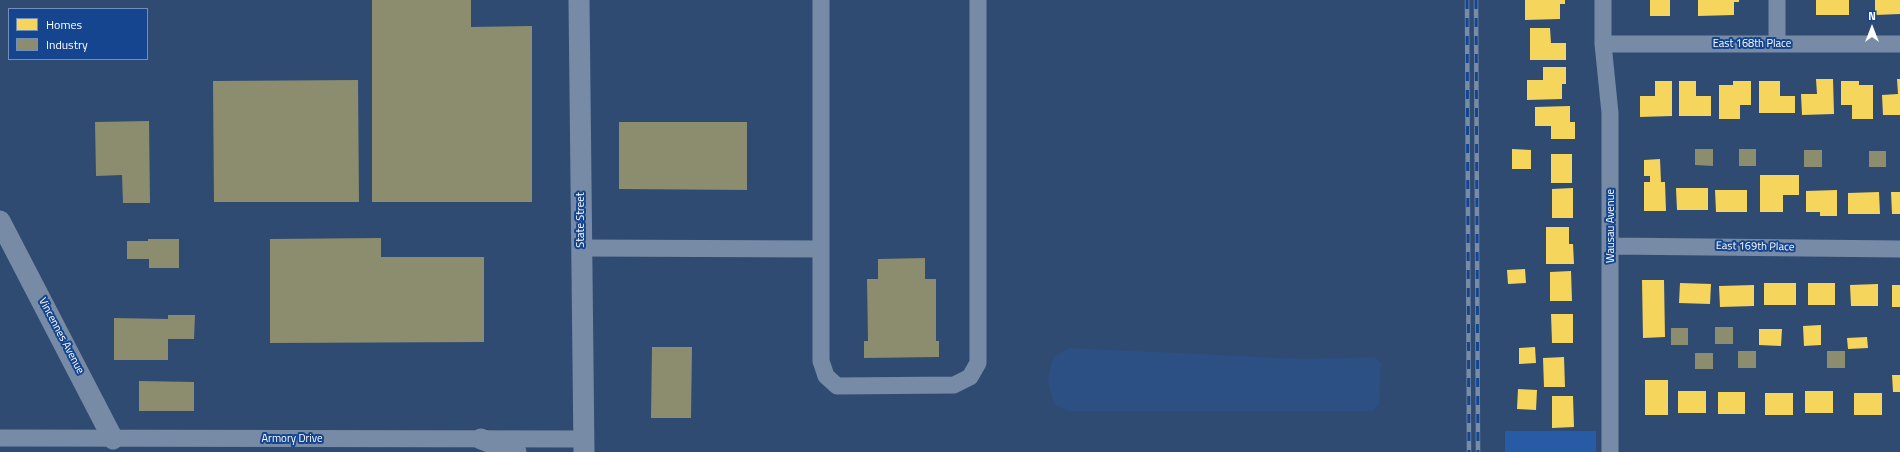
<!DOCTYPE html>
<html>
<head>
<meta charset="utf-8">
<style>
	body { margin:0 }
	#map { position:relative; width:1900px; height:452px; overflow:hidden; background:#304b72; font-family:"Titillium Web",sans-serif }
	canvas { display:block }
	.legend { position:absolute; left:8px; top:8px; width:140px; height:52px; box-sizing:border-box; background:#14458e; border:1px solid #728fbb; margin:0; padding:5px 7px; list-style:none; font-size:12px; color:#fff }
	.legend li { display:flex; align-items:center; gap:8px; height:20px }
	.legend b { width:20px; border:1px solid #728fbb }
	.north { position:absolute; left:1852px; top:8px; width:40px; height:40px; -webkit-text-stroke:3px #14458e; paint-order:stroke; rotate:0deg; font-size:11px; font-weight:700; line-height:16px; text-align:center; color:#fff }
	.north::after { content:''; display:block; margin:auto; width:14px; height:18px; background:#fff; clip-path:polygon(50% 0,100% 100%,50% 72%,0 100%) }
</style>
</head>
<body>
<div id="map">
<canvas width="1900" height="452"></canvas>
<ul class="legend">
<li><b style="height:11px;background:#f6d55c"></b>Homes</li>
<li><b style="height:11px;background:#8c8c6e"></b>Industry</li>
</ul>
<div class="north">N</div>
</div>
<script>
const g = document.querySelector('canvas').getContext('2d');
g.lineJoin = 'round';
function paint(path, color) { g.fillStyle = color; g.fill(path, 'evenodd'); }
const shape = rows => new Path2D(rows.map(r => 'M' + r).join(''));
function strokePath(path, color, width, dash) { g.strokeStyle = color; g.lineWidth = width; g.lineCap = dash ? 'butt' : 'round'; g.setLineDash(dash || []); g.stroke(path); }
function label(font, color, halo, rows, align = 'center') {
  g.font = font + ' "Titillium Web",sans-serif'; g.lineWidth = 4; g.setLineDash([]); g.textBaseline = 'middle'; g.strokeStyle = halo; g.fillStyle = color; for (const [text, x, y, turn = 0] of rows) {
    g.save(); g.translate(x, y); g.rotate((+turn || 0) * Math.PI / 180); g.textAlign = isNaN(turn) ? turn : align; if (halo) g.strokeText(text, 0, 0); g.fillText(text, 0, 0); g.restore();
  }
}
paint(shape([
	[1505,431,1596,431,1596,452,1505,452]
]), '#275ba5');
paint(shape([
	[1070,348,1303,359,1374,357,1381,363,1379,404,1372,411,1068,411,1054,404,1048,380,1053,357]
]), '#2c5084');
paint(shape([
	[1525,0,1565,0,1565,4,1560,4,1560,19,1525,20],
	[1650,0,1670,0,1670,16,1650,16],
	[1698,0,1739,0,1739,2,1734,2,1734,15,1698,16],
	[1816,0,1849,0,1849,15,1816,15],
	[1875,0,1900,0,1900,14,1875,15],
	[1530,28,1550,28,1551,43,1566,43,1566,60,1530,60],
	[1543,67,1566,67,1566,84,1562,84,1562,99,1527,100,1527,80,1543,80],
	[1816,79,1833,79,1834,114,1802,115,1801,94,1817,94],
	[1897,79,1900,79,1900,115,1883,115,1882,95,1898,94],
	[1655,81,1672,81,1672,116,1640,117,1640,96,1655,96],
	[1679,81,1696,81,1696,96,1711,96,1711,116,1679,116],
	[1733,81,1751,81,1751,105,1740,105,1740,119,1719,119,1719,85,1733,85],
	[1759,81,1780,81,1780,96,1795,96,1795,113,1759,113],
	[1841,81,1859,81,1859,85,1873,85,1873,119,1852,119,1852,105,1841,105],
	[1570,106,1570,122,1575,122,1575,139,1551,139,1551,126,1535,126,1535,107],
	[1512,149,1531,150,1531,169,1512,169],
	[1551,154,1572,154,1572,183,1551,183],
	[1660,159,1661,182,1665,182,1666,211,1644,211,1644,182,1650,182,1650,176,1644,176,1644,160],
	[1760,175,1799,175,1799,195,1783,195,1783,212,1760,212],
	[1573,188,1573,218,1552,218,1552,189],
	[1676,188,1708,188,1708,210,1677,210],
	[1715,190,1747,190,1747,212,1716,212],
	[1837,190,1837,216,1820,216,1820,212,1806,212,1806,191],
	[1879,192,1880,214,1848,214,1848,193],
	[1891,192,1900,192,1900,214,1892,214],
	[1546,227,1569,227,1569,244,1573,244,1574,264,1546,264],
	[1525,269,1526,283,1508,284,1507,270],
	[1571,271,1572,301,1550,301,1550,272],
	[1642,280,1664,280,1665,337,1643,338],
	[1680,283,1711,284,1710,304,1679,303],
	[1764,283,1796,283,1796,305,1764,305],
	[1808,283,1835,283,1835,305,1808,305],
	[1878,284,1878,306,1851,306,1850,285],
	[1754,285,1754,306,1720,307,1719,286],
	[1892,285,1900,285,1900,307,1892,307],
	[1551,314,1573,314,1573,343,1552,343],
	[1821,325,1821,345,1804,346,1803,326],
	[1759,329,1782,329,1781,346,1759,345],
	[1867,337,1868,348,1848,349,1847,338],
	[1535,347,1536,363,1519,364,1519,348],
	[1564,357,1565,387,1544,387,1543,358],
	[1892,375,1900,375,1900,392,1893,392],
	[1645,380,1668,380,1668,415,1645,415],
	[1518,389,1537,390,1536,410,1517,409],
	[1678,391,1706,391,1706,413,1678,413],
	[1805,391,1833,391,1833,413,1805,413],
	[1718,392,1745,392,1745,414,1718,414],
	[1765,393,1793,393,1793,415,1765,415],
	[1854,393,1882,393,1882,415,1854,415],
	[1552,396,1573,396,1574,427,1552,428]
]), '#f6d55c');
paint(shape([
	[372,0,471,0,471,27,532,26,532,202,372,202],
	[358,80,359,202,214,202,213,81],
	[149,121,150,203,123,203,122,175,96,176,95,122],
	[619,122,747,122,747,190,619,189],
	[1695,149,1713,149,1713,166,1695,165],
	[1739,149,1756,149,1756,166,1739,166],
	[1804,150,1822,150,1822,167,1804,167],
	[1869,151,1886,151,1886,167,1869,167],
	[381,238,381,257,484,257,484,342,270,343,270,239],
	[148,239,179,239,179,268,149,268,149,259,127,259,127,241,148,241],
	[925,258,925,279,936,279,936,341,939,341,939,357,864,358,864,341,868,341,867,279,878,279,878,259],
	[168,315,195,315,194,339,168,339,168,360,114,360,114,318,168,319],
	[1715,327,1733,327,1733,344,1715,344],
	[1671,328,1688,328,1688,345,1671,345],
	[652,347,692,347,691,418,651,418],
	[1738,351,1756,351,1756,368,1738,368],
	[1827,351,1845,351,1845,368,1827,368],
	[1695,353,1713,353,1713,369,1695,369],
	[139,381,194,382,194,411,139,411]
]), '#8c8c6e');
strokePath(shape([
	[821,0,821,361,826,376,837,386,954,385,970,377,978,363,978,0],
	[1603,0,1603,44,1610,113,1610,452],
	[1777,0,1777,44],
	[1603,44,1900,44],
	[1611,246,1900,249],
	[582,248,820,249],
	[0,438,583,439]
]), '#778ba6', 17);
strokePath(shape([
	[579,0,584,452],
	[0,221,113,439],
	[481,439,516,452]
]), '#778ba6', 21);
const rail = shape([
	[1467,0,1469,452],
	[1476,0,1478,452]
]);
strokePath(rail, '#798ca5', 4.5);
strokePath(rail, '#14458e', 3, [9]);
label('11px', '#fff', '#14458e', [
	["East 168th Place",1752,44],
	["State Street",581,220,-90],
	["Wausau Avenue",1611,226,-90],
	["East 169th Place",1755,247,1],
	["Vincennes Avenue",61,336,62],
	["Armory Drive",292,439]
]);
</script>
</body>
</html>
